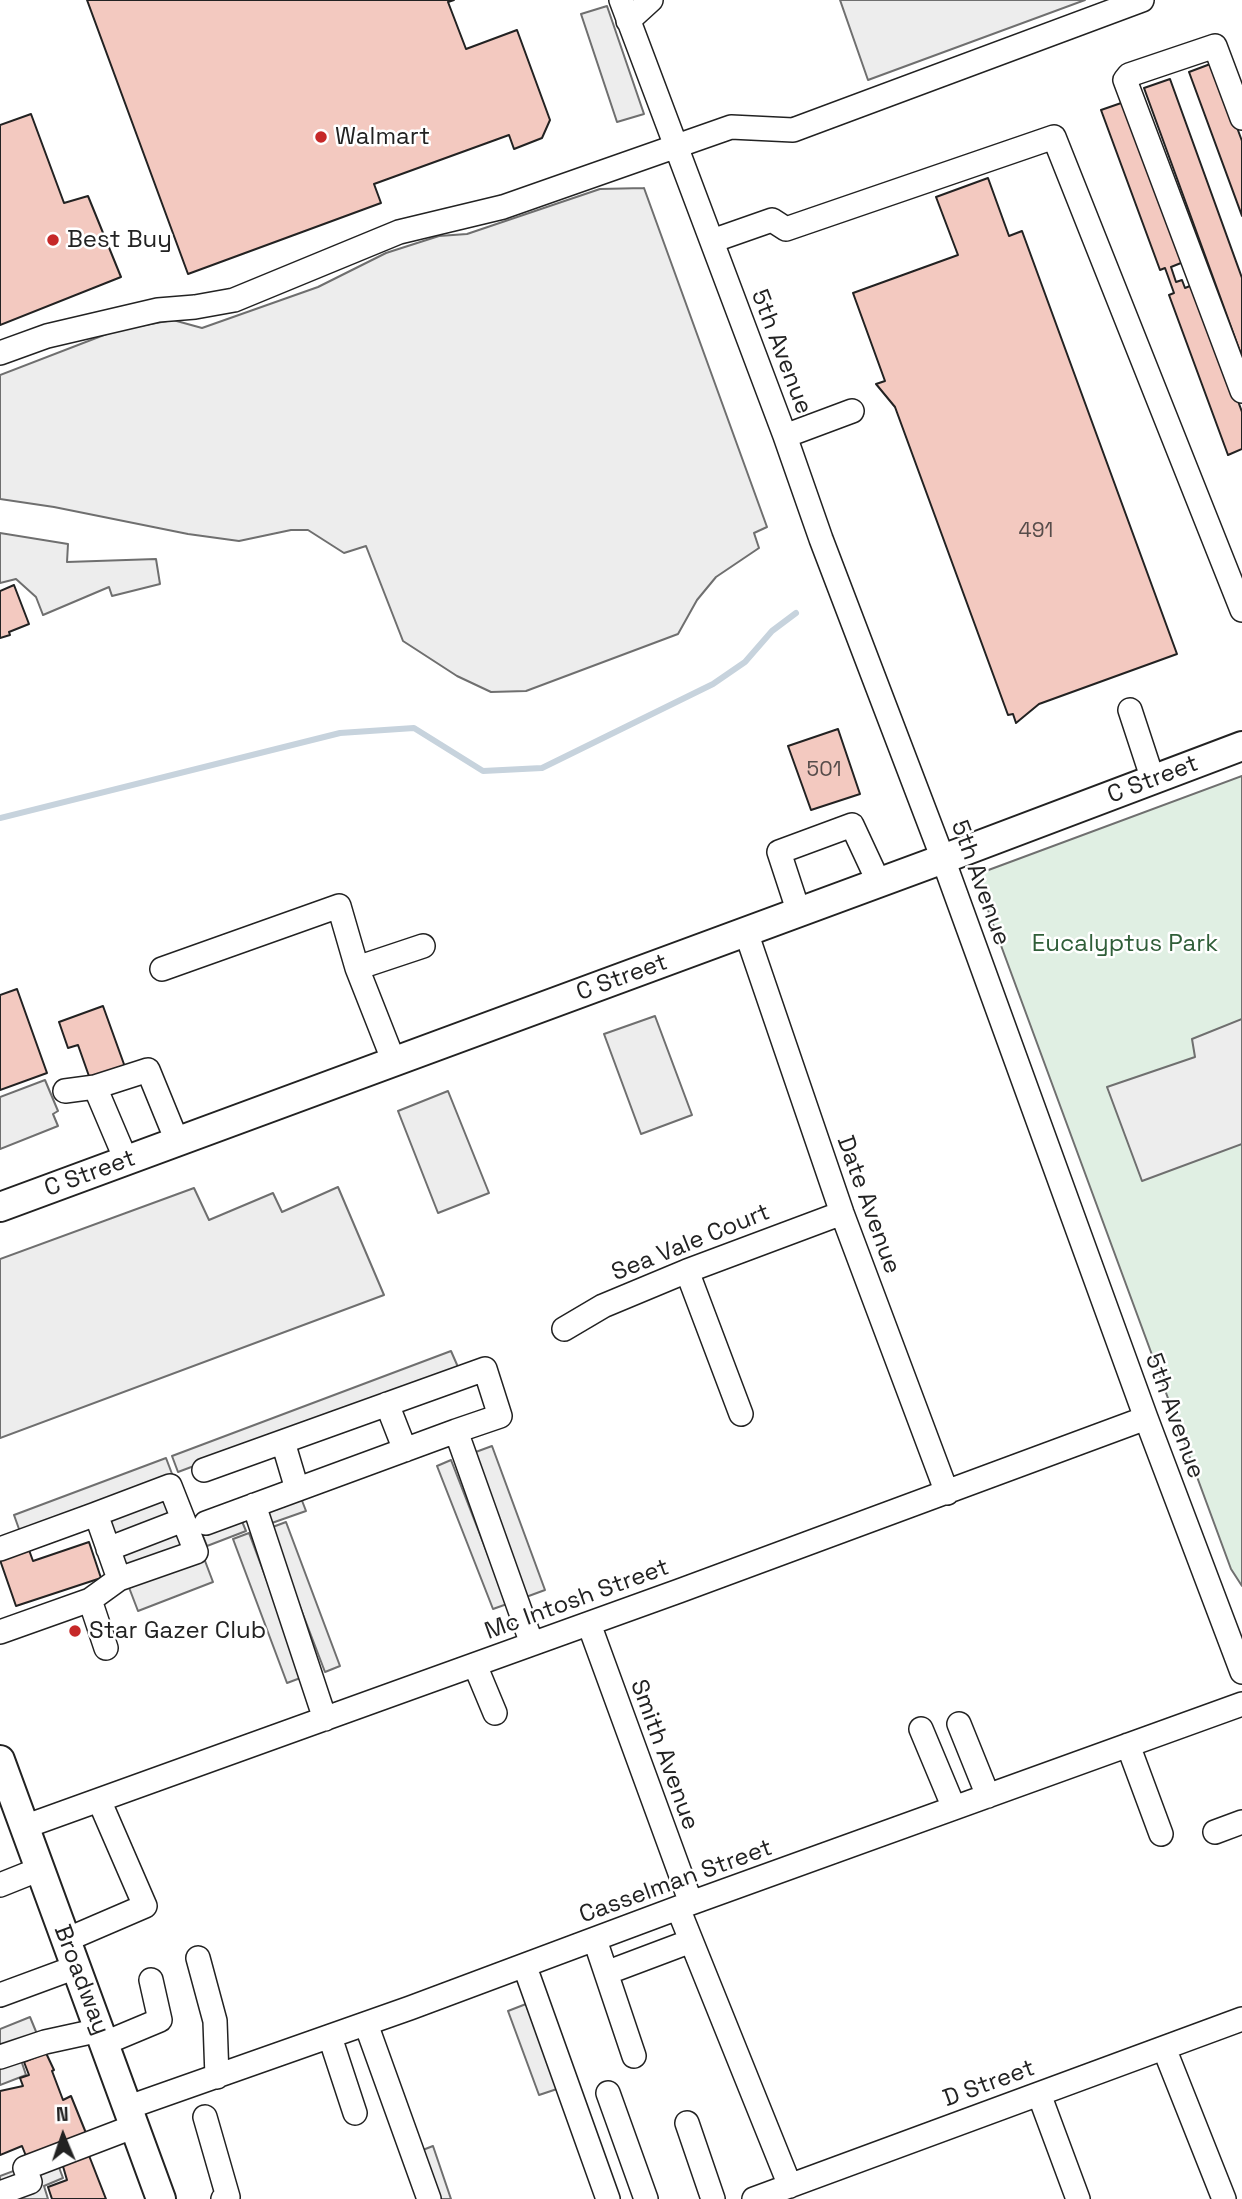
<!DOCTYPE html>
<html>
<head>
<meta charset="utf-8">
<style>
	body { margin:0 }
	#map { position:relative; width:1242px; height:2199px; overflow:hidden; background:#fff; font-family:"Space Grotesk",sans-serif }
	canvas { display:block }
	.north { position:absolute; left:28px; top:2101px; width:70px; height:70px; -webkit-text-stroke:5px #fff; paint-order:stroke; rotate:358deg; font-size:19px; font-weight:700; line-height:28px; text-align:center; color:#222 }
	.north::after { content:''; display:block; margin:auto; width:24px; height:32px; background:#222; clip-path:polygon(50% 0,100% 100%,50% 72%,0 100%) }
</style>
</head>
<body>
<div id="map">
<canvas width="1242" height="2199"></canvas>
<div class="north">N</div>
</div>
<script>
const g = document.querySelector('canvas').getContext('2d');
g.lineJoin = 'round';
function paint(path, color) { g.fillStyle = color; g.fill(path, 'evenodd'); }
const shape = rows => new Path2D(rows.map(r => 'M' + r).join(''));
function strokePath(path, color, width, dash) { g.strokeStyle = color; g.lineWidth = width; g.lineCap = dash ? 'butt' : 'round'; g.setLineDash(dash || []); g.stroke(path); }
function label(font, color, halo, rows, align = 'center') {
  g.font = font + ' "Space Grotesk",sans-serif'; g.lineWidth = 5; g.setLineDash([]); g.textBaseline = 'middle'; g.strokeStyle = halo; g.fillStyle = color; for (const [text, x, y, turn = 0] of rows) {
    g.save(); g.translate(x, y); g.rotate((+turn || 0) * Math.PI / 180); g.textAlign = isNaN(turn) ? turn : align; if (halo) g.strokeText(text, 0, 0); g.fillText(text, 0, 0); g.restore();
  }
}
const green = shape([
	[1242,776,1242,1586,1231,1569,975,875,1242,776]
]);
paint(green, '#e0efe3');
strokePath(green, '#6f6f6f', 2);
const parking = shape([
	[840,0,1085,0,868,80,840,0],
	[607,6,644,114,617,122,581,14,607,6],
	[644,188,767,527,754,533,759,548,716,577,697,600,678,634,526,691,491,692,457,676,403,641,366,546,344,553,308,530,291,530,239,541,188,534,54,507,0,499,0,375,117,330,173,320,202,328,318,287,386,253,439,236,467,234,600,189,644,188],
	[0,533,68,544,67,562,156,559,160,584,112,596,109,587,43,615,36,597,16,579,0,583,0,533],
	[655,1016,692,1115,641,1134,604,1034,655,1016],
	[1242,1019,1242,1144,1142,1181,1107,1087,1195,1057,1192,1039,1242,1019],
	[45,1080,58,1111,53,1114,58,1126,0,1149,0,1097,45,1080],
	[448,1091,489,1193,438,1213,398,1111,448,1091],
	[338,1187,384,1295,0,1438,0,1259,194,1188,209,1220,273,1193,282,1212,338,1187],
	[451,1351,458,1367,178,1472,172,1456,451,1351],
	[492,1446,545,1590,526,1597,473,1453,492,1446],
	[166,1458,213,1582,138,1611,120,1564,92,1527,39,1547,36,1538,24,1543,14,1515,166,1458],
	[451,1460,507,1604,493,1609,437,1466,451,1460],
	[301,1498,306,1511,269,1524,264,1511,301,1498],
	[241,1519,246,1531,207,1546,202,1534,241,1519],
	[286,1522,340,1666,325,1672,270,1528,286,1522],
	[249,1533,303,1677,287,1683,233,1539,249,1533],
	[526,2004,557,2089,539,2095,508,2011,526,2004],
	[30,2017,44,2051,21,2060,26,2075,0,2085,0,2029,30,2017],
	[88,2143,57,2162,63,2178,44,2186,48,2199,0,2199,0,2176,88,2143],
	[433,2146,451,2199,432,2199,415,2153,433,2146]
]);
paint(parking, '#ededed');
strokePath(parking, '#6f6f6f', 2);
strokePath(shape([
	[0,818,340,733,414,728,483,771,542,768,713,684,745,662,772,631,796,613]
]), '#c7d3dd', 6);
const building = shape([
	[87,0,454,0,448,2,466,49,517,30,550,120,542,138,514,149,509,135,374,184,381,203,188,274,87,0],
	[1213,63,1242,141,1242,216,1189,72,1213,63],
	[1170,79,1242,278,1242,357,1144,88,1170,79],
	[1127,101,1186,261,1171,267,1176,282,1182,280,1185,288,1195,284,1242,412,1242,449,1228,455,1169,295,1174,293,1165,268,1160,270,1101,110,1127,101],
	[31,114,64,203,88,196,121,277,0,325,0,125,31,114],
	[988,178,1009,236,1022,231,1177,654,1039,704,1016,723,1013,714,1008,715,895,407,876,384,885,381,853,293,958,255,936,197,988,178],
	[14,585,29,624,9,632,10,635,0,638,0,591,14,585],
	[838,729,860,794,811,810,788,746,838,729],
	[17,989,47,1073,0,1090,0,995,17,989],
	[103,1006,125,1067,90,1079,78,1045,68,1048,59,1022,103,1006],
	[89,1542,101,1578,16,1606,0,1560,29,1550,33,1561,89,1542],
	[46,2053,54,2070,52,2071,63,2100,71,2096,88,2138,28,2161,22,2146,0,2155,0,2091,23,2086,20,2078,29,2075,24,2062,46,2053],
	[88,2153,106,2199,52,2199,48,2187,67,2180,62,2163,88,2153]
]);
paint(building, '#f3c9c0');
strokePath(building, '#222', 2);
const minor = shape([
	[621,0,785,436,821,539,943,859,1146,1418,1242,1672],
	[628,21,651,0],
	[1242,118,1215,46,1129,75,1125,80,1242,391],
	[712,241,772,220,786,229,1054,137,1242,610],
	[0,353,47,336,158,310,195,307,234,300,399,232,503,207,731,127,793,130,1142,0],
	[785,436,852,411],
	[1130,710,1153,780],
	[799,913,779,852,852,825,879,883],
	[746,932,842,1213,947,1493],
	[357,968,423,946],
	[162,969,339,906,357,968,394,1062],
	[65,1091,95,1087],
	[126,1160,95,1087,148,1070,177,1141],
	[687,1271,741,1414],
	[564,1329,603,1306,687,1271,842,1213],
	[387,1404,405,1450],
	[283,1442,297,1489],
	[204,1470,485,1369,500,1416,456,1431,532,1644],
	[254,1505,325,1719],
	[96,1514,170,1486,196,1552,119,1579],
	[206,1523,456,1431],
	[0,1549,96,1514,119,1579,90,1600,106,1648],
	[108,1549,183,1520],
	[589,1624,691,1903],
	[0,1632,90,1600],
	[475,1665,495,1713],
	[959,1724,988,1796],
	[921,1729,954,1808],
	[1128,1745,1161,1834],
	[24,1827,679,1591,1146,1418],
	[1215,1832,1242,1822],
	[0,1885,40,1869],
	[678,1908,790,2186],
	[66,1940,145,1906,99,1800],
	[595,1940,634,2056],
	[198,1958,215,2021,217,2077],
	[525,1967,608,2199],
	[606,1973,691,1941],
	[0,1995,76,1967],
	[366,2024,429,2199],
	[330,2037,355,2113],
	[105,2043,160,2020,151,1980],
	[1164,2048,1224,2199],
	[0,2057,45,2042,100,2030],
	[608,2093,646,2199],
	[1039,2094,1078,2199],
	[129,2107,410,2008,691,1903,1242,1704],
	[205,2117,228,2197,223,2199],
	[687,2123,713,2199],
	[0,2193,30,2182,25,2168,135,2126],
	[754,2199,1242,2019]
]);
const major = shape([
	[0,1207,943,859,1242,746],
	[0,1760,161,2199]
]);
strokePath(minor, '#222', 26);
strokePath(major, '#222', 32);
strokePath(minor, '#fff', 23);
strokePath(major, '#fff', 28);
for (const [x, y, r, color] of [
	[321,137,7,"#c62828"],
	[53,240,7,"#c62828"],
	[75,1631,7,"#c62828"]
]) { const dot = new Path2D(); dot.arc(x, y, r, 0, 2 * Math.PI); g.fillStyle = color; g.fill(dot); strokePath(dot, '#fff', 2.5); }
label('21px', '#564c4a', null, [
	["491",1036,531],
	["501",824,770]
]);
label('24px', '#222', '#fff', [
	["Walmart",335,137],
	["Best Buy",67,240],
	["Star Gazer Club",89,1631]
], 'left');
label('24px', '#222', '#fff', [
	["5th Avenue",781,352,69],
	["C Street",1153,780,-21],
	["5th Avenue",980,883,70],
	["C Street",622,978,-20],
	["C Street",90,1174,-20],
	["Date Avenue",868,1205,70],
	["Sea Vale Court",691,1243,-22],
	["5th Avenue",1174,1416,70],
	["Mc Intosh Street",577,1600,-20],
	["Smith Avenue",664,1755,70],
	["Casselman Street",676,1882,-20],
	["Broadway",81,1980,69],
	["D Street",989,2084,-20]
]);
label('24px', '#2f5e38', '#fff', [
	["Eucalyptus Park",1125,944]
]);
</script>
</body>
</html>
